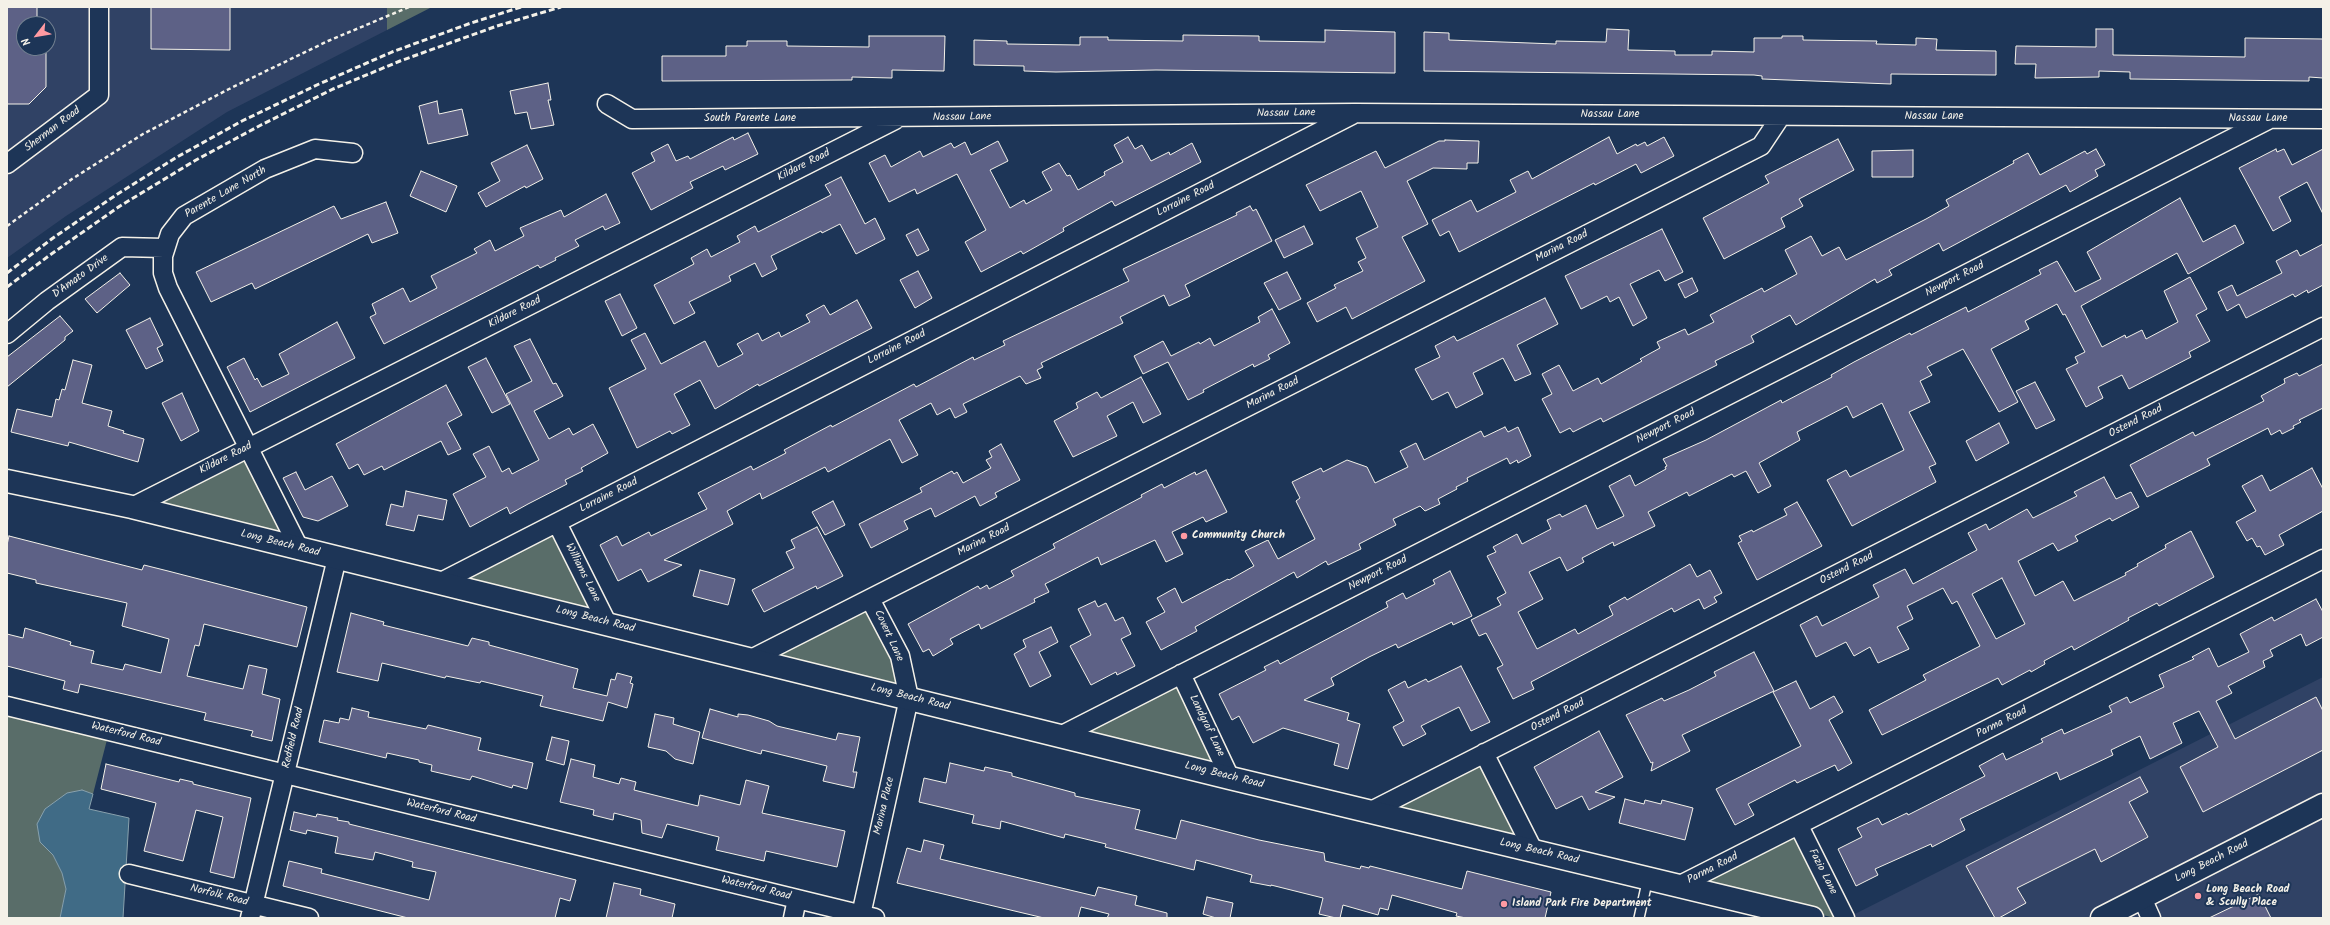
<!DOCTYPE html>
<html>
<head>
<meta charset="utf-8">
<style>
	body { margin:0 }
	#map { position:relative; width:2330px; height:925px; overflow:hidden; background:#1d3557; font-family:Kalam,sans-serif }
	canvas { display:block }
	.frame { position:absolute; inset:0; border:8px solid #f4f1e8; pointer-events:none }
	.north { position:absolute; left:16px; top:16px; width:40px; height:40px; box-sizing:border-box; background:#1d3557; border:1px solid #738091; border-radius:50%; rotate:239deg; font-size:11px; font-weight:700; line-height:16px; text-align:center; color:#f4f1e8 }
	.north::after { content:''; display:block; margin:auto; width:14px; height:18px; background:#ff9aa2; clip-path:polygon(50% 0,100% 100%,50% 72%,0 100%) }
</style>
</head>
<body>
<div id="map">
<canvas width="2330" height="925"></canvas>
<div class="frame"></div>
<div class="north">N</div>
</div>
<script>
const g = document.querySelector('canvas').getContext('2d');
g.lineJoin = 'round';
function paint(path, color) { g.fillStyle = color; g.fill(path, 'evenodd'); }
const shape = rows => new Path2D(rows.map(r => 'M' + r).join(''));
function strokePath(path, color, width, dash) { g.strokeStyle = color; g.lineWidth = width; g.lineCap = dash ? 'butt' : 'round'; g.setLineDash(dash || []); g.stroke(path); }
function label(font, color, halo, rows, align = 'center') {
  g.font = font + ' Kalam,sans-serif'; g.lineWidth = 4; g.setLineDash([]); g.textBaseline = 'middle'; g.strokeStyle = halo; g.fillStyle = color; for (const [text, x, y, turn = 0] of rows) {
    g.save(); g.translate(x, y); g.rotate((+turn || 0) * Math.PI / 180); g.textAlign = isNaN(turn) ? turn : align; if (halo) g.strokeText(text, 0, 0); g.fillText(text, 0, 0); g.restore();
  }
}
paint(shape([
	[7,7,387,7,387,30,227,112,66,216,7,258],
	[24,24,48,24,48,48,24,48],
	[2323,677,2323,918,1849,917]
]), '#304265');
paint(shape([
	[387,7,432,7,387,30],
	[247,454,290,543,144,507],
	[555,530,596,614,453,581],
	[867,606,894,659,901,689,773,656],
	[1180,679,1223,772,1071,734],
	[7,707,109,732,93,794,87,792,40,842,53,855,62,873,66,889,60,918,7,918],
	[1483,757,1527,845,1379,809],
	[1797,830,1835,918,1696,884]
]), '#596d69');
const water = shape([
	[82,790,93,794,89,809,129,818,123,918,60,918,66,889,62,873,53,855,40,842,37,824,45,809,67,793,82,790]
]);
paint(water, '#406b86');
strokePath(water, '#88a1ad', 1);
const building = shape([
	[7,7,37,7,37,24,24,24,24,48,46,48,46,87,29,104,7,104,7,7],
	[151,7,230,7,230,50,151,49,151,7],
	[1607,29,1629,30,1628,50,1675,51,1675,55,1712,55,1712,51,1754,52,1754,38,1782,38,1782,36,1803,36,1803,40,1877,41,1876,44,1916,45,1916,38,1937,39,1936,50,1996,51,1996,75,1891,74,1891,84,1762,79,1762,76,1754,75,1424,71,1424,32,1449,33,1449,40,1556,44,1556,41,1606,42,1607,29],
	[2096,29,2113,29,2113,55,2245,57,2245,38,2323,39,2323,78,2309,77,2309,81,2130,79,2130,72,2099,71,2099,77,2035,78,2036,64,2015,64,2016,46,2096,47,2096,29],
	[1325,30,1395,32,1395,73,1156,70,1056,72,1024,71,1024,66,974,65,974,40,1007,41,1007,44,1080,45,1080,37,1108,37,1108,40,1183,41,1183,35,1259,36,1259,41,1325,42,1325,30],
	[869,36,945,36,944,71,892,70,892,78,852,77,852,80,662,81,662,56,726,56,726,46,747,46,747,41,787,41,787,46,869,47,869,36],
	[548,83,551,100,548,100,554,125,531,129,527,112,515,114,510,91,548,83],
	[437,101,439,114,462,109,468,135,428,144,419,106,437,101],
	[748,133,758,154,725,170,723,166,690,182,693,188,651,210,632,173,655,161,651,153,668,144,676,161,688,156,690,159,733,137,734,140,748,133],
	[1128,137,1135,149,1142,145,1151,161,1169,152,1170,155,1192,143,1201,162,1115,206,1112,201,1063,228,1064,231,1023,254,1021,251,981,272,965,242,986,230,957,174,917,194,915,189,889,202,869,163,885,155,891,167,920,151,923,157,951,143,954,148,965,142,971,155,998,141,1008,161,990,170,1010,208,1024,200,1026,204,1052,190,1042,172,1059,163,1067,176,1070,175,1078,190,1105,175,1104,172,1123,162,1114,145,1128,137],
	[1609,137,1617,154,1636,144,1637,146,1645,142,1647,146,1664,137,1674,156,1641,173,1636,164,1595,185,1594,183,1459,252,1449,231,1440,236,1432,220,1471,200,1477,212,1516,192,1510,180,1528,171,1532,179,1609,137],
	[1838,139,1854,170,1799,199,1803,206,1781,218,1785,227,1724,259,1703,218,1769,183,1765,176,1838,139],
	[1445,140,1479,141,1478,163,1467,163,1467,169,1433,168,1407,181,1428,224,1402,237,1425,281,1352,319,1346,307,1317,322,1307,303,1336,288,1334,285,1363,271,1358,262,1366,258,1356,238,1378,227,1361,191,1320,211,1306,185,1376,151,1385,168,1439,141,1445,141,1445,140],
	[527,145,543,179,526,188,525,186,486,207,478,193,500,181,491,163,527,145],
	[2096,149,2105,165,2095,170,2098,176,2070,192,2066,185,1943,251,1939,243,1889,270,1892,275,1877,283,1875,279,1796,325,1790,315,1751,336,1754,342,1715,361,1717,365,1603,422,1601,418,1573,432,1570,428,1560,433,1542,399,1552,394,1542,374,1559,365,1573,391,1598,378,1601,384,1642,361,1640,359,1660,348,1657,342,1685,329,1688,335,1714,322,1710,315,1762,288,1764,292,1797,274,1785,250,1811,236,1822,256,1839,247,1846,260,1926,219,1949,206,1946,200,2014,163,2013,161,2028,153,2040,175,2085,151,2087,154,2096,149],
	[2276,149,2277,152,2284,149,2292,165,2323,149,2323,214,2307,182,2279,197,2291,221,2273,231,2239,168,2276,149],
	[1913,150,1913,177,1872,177,1872,151,1913,150],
	[421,171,457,186,446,212,410,196,421,171],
	[841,177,865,224,875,218,885,239,856,254,840,224,822,233,821,231,771,256,777,269,762,277,755,263,729,276,731,281,689,302,695,313,674,324,654,285,694,264,691,258,707,249,711,257,740,242,737,236,755,226,758,232,831,195,825,185,841,177],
	[606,194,620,223,605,230,603,226,575,240,579,246,555,258,556,260,540,268,538,265,384,344,370,317,376,314,372,304,403,288,410,302,437,288,431,276,477,253,474,249,490,240,495,251,524,236,520,228,561,210,564,217,606,194],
	[2180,198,2203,242,2235,225,2244,243,2188,274,2177,253,2081,306,2102,347,2125,335,2126,338,2142,330,2146,339,2178,322,2164,291,2190,277,2207,309,2196,315,2210,341,2189,352,2191,357,2129,389,2122,375,2098,387,2103,398,2086,407,2066,369,2078,363,2075,357,2085,352,2065,314,2063,315,2057,304,2025,321,2029,329,1991,349,2018,402,1999,412,1963,349,1927,367,1932,375,1920,381,1930,402,1909,412,1936,464,1929,467,1936,482,1852,526,1827,480,1846,470,1850,477,1904,450,1882,403,1853,418,1847,406,1797,432,1800,440,1759,463,1771,486,1758,493,1746,471,1734,477,1732,474,1689,496,1687,492,1648,512,1655,526,1614,546,1613,542,1582,558,1584,562,1567,571,1560,557,1529,572,1543,599,1518,612,1537,649,1575,629,1578,634,1613,615,1609,606,1625,597,1627,600,1690,564,1697,577,1710,570,1722,593,1714,597,1717,602,1704,609,1699,599,1674,612,1672,608,1531,682,1534,689,1513,699,1497,668,1503,665,1486,633,1479,636,1471,620,1501,605,1497,598,1506,593,1487,556,1496,552,1493,547,1517,534,1522,544,1551,529,1547,520,1560,514,1562,517,1586,505,1597,529,1624,516,1609,486,1630,475,1635,486,1666,469,1665,467,1667,466,1663,459,1706,440,1781,400,1782,403,1832,377,1831,375,1854,362,1910,333,1911,335,1966,307,1968,312,2041,274,2039,270,2057,261,2075,292,2101,279,2087,252,2180,198],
	[386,202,398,233,372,243,368,234,255,289,252,283,211,302,196,272,334,206,341,219,386,202],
	[1250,206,1253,211,1256,209,1272,241,1185,285,1190,296,1169,306,1164,295,1120,317,1123,323,1041,363,1043,367,1037,370,1041,378,1026,384,1020,376,963,404,967,412,955,418,950,408,937,415,931,403,899,420,918,455,902,463,890,439,828,472,825,467,762,499,760,493,727,511,733,524,664,560,682,565,648,582,641,569,618,581,600,545,617,536,622,546,649,532,651,536,707,509,698,493,751,466,753,470,786,453,784,450,831,425,832,427,914,384,916,387,973,357,974,360,1005,345,1003,341,1129,281,1123,269,1237,215,1236,213,1250,206],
	[1304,226,1313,244,1284,258,1275,240,1304,226],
	[918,229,929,250,917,256,906,235,918,229],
	[1662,229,1683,272,1665,281,1659,270,1630,284,1647,318,1633,326,1619,297,1610,302,1607,296,1581,309,1565,276,1662,229],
	[2323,244,2323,285,2308,293,2307,290,2295,297,2293,294,2246,318,2239,304,2227,311,2218,292,2232,285,2237,296,2282,273,2276,261,2297,250,2300,256,2323,244],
	[918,271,932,298,915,308,900,280,918,271],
	[1287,272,1301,299,1279,310,1264,283,1287,272],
	[120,273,130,285,97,313,85,299,120,273],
	[1692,278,1698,291,1685,298,1678,284,1692,278],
	[620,294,637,328,622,336,605,301,620,294],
	[1545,298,1558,324,1517,345,1531,374,1515,381,1503,358,1473,373,1483,394,1456,408,1448,392,1432,400,1415,369,1440,357,1435,346,1454,336,1457,341,1545,298],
	[857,300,872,328,759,386,758,384,715,409,700,380,674,394,690,425,672,434,670,431,637,448,609,388,646,369,631,340,645,333,661,364,705,341,718,367,743,354,737,344,758,333,762,341,779,332,781,337,810,322,806,315,824,305,830,315,857,300],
	[1272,309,1290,343,1268,355,1270,359,1254,367,1253,364,1203,390,1204,392,1188,400,1168,362,1143,374,1134,356,1163,341,1171,356,1199,342,1200,344,1210,338,1214,346,1260,322,1258,317,1272,309],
	[60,316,73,331,65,337,65,340,7,387,7,357,60,316],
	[150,318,163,345,157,348,163,361,146,369,126,330,150,318],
	[337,322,355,358,250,412,227,367,244,358,255,380,257,378,262,387,289,374,279,354,337,322],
	[530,339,553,384,556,383,563,396,534,411,549,439,569,428,573,435,593,424,608,453,581,468,583,471,565,480,567,484,528,504,510,514,507,507,470,527,453,494,486,477,473,454,489,446,502,472,509,468,512,474,539,460,506,394,532,381,514,346,530,339],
	[486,358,510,404,492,413,468,367,486,358],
	[73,360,92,365,82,403,112,411,108,426,124,431,123,433,144,439,138,462,69,442,68,446,11,432,17,409,52,417,56,399,59,400,62,389,65,390,73,360],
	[2323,364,2323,408,2299,420,2301,422,2293,426,2294,428,2282,434,2280,430,2271,435,2268,428,2207,459,2210,465,2147,497,2130,465,2193,432,2195,436,2264,401,2261,396,2285,383,2284,379,2297,373,2299,376,2323,364],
	[1141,377,1161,414,1143,423,1133,402,1107,416,1117,436,1073,457,1054,421,1078,408,1076,403,1097,392,1101,398,1141,377],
	[2035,382,2055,420,2036,429,2016,391,2035,382],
	[446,385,462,415,447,423,461,449,448,455,441,441,384,470,382,466,364,475,358,464,349,469,336,444,446,385],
	[182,393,199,431,181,441,162,403,182,393],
	[1999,423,2009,443,1976,461,1966,441,1999,423],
	[1505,427,1508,432,1518,427,1531,456,1518,463,1517,460,1510,464,1507,458,1467,478,1468,481,1456,487,1457,489,1438,499,1440,504,1425,511,1420,506,1393,519,1396,525,1359,544,1361,549,1328,565,1326,561,1297,578,1294,572,1195,627,1197,631,1161,650,1146,622,1165,612,1157,598,1175,588,1182,603,1228,579,1229,580,1254,566,1245,551,1268,540,1278,559,1315,539,1296,501,1300,498,1292,482,1321,468,1323,472,1347,460,1367,467,1375,483,1408,467,1400,451,1416,443,1424,460,1481,431,1484,437,1505,427],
	[1001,444,1020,480,995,493,997,497,980,506,975,496,935,517,931,508,904,521,908,529,871,548,859,524,922,492,920,488,952,471,954,474,957,472,963,483,991,468,986,460,992,457,989,451,1001,444],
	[2312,468,2323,489,2323,511,2279,535,2284,545,2265,555,2260,546,2257,547,2252,538,2247,541,2236,522,2256,511,2242,486,2262,475,2270,491,2312,468],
	[1206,470,1227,512,1206,522,1203,517,1172,532,1183,554,1166,562,1155,540,1101,565,1098,557,1045,584,1049,592,1034,599,1035,602,981,629,979,624,950,639,953,644,933,656,929,649,923,652,908,624,978,586,980,589,987,585,989,589,1014,576,1011,571,1055,548,1053,544,1142,497,1141,495,1162,484,1164,488,1195,472,1196,475,1206,470],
	[296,472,305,490,332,476,348,506,318,521,303,517,283,478,296,472],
	[2104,477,2116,499,2131,492,2139,507,2112,521,2110,518,2075,536,2078,541,2058,551,2053,543,2018,561,2035,596,2063,581,2074,601,2126,575,2125,573,2138,566,2137,564,2166,548,2165,545,2191,531,2214,577,2159,606,2157,603,2128,618,2129,620,2074,650,2072,646,2044,661,2045,664,2031,672,2030,670,2002,685,1998,678,1882,735,1869,710,1926,680,1923,675,1980,646,1957,601,1952,604,1943,588,1907,606,1913,619,1897,627,1909,649,1878,663,1870,647,1854,656,1846,642,1816,657,1800,625,1817,616,1822,626,1879,597,1873,585,1905,569,1913,584,1977,550,1968,533,1986,524,1989,530,2027,509,2033,518,2077,496,2074,492,2104,477],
	[2002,578,2025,624,1996,639,1972,594,2002,578],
	[406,491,447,500,443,520,418,515,414,531,386,525,391,504,403,507,406,491],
	[833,501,845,525,825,535,812,512,833,501],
	[1797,502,1822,546,1757,580,1738,543,1742,541,1739,536,1752,530,1753,532,1787,515,1784,509,1797,502],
	[817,527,843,576,817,589,816,586,764,612,752,590,794,568,786,552,795,548,791,540,817,527],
	[9,536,142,570,144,565,168,571,307,607,297,647,204,624,199,646,195,645,187,676,243,689,249,665,267,669,262,694,280,699,272,741,251,736,253,731,204,720,206,713,80,684,78,693,63,689,65,681,7,666,7,634,23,638,25,628,71,642,70,645,94,651,91,663,123,670,125,664,161,673,169,639,122,626,127,603,36,583,36,580,7,573,7,545,9,536],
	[700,570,735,579,728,605,693,596,700,570],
	[1450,571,1472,616,1453,625,1452,622,1398,648,1396,644,1369,657,1331,678,1334,685,1304,700,1349,713,1347,720,1360,724,1348,769,1334,765,1339,744,1283,728,1253,743,1239,716,1232,720,1219,694,1266,670,1264,667,1278,660,1280,664,1388,607,1386,602,1403,593,1406,599,1435,584,1433,580,1450,571],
	[2316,599,2323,612,2323,637,2306,646,2301,634,2270,650,2273,656,2263,661,2265,667,2228,686,2232,693,2216,701,2235,739,2316,697,2323,711,2323,750,2203,812,2180,767,2218,747,2199,711,2173,723,2182,743,2150,759,2140,736,2111,750,2113,755,2060,780,2057,772,1960,819,1965,830,1932,847,1931,844,1875,869,1878,875,1856,886,1838,849,1862,837,1857,828,1878,818,1882,825,1907,813,1908,815,1985,776,1979,766,2003,753,2006,760,2043,742,2041,739,2062,729,2064,734,2112,712,2109,706,2127,697,2130,703,2164,687,2159,675,2194,659,2192,657,2209,648,2218,667,2249,652,2240,634,2272,617,2274,621,2316,599],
	[1095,601,1098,607,1106,603,1115,621,1123,617,1131,634,1121,639,1135,666,1117,675,1116,672,1091,685,1070,646,1091,635,1078,609,1095,601],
	[351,613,384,622,383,625,468,646,472,638,489,642,489,645,578,669,573,688,607,696,611,679,615,680,617,673,632,677,630,683,633,684,627,708,608,702,603,721,540,706,543,696,481,681,480,683,446,676,445,678,382,663,378,681,337,672,351,613],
	[1051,627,1058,642,1039,652,1051,676,1030,687,1014,654,1026,647,1023,640,1051,627],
	[1754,652,1774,691,1682,735,1690,751,1651,771,1653,762,1651,763,1626,715,1662,698,1664,701,1689,690,1716,676,1714,672,1754,652],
	[1461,666,1490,722,1471,731,1459,707,1421,726,1426,734,1403,746,1393,727,1404,721,1388,690,1405,681,1408,688,1426,679,1428,682,1461,666],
	[1796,681,1810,709,1834,696,1843,712,1829,720,1852,763,1838,771,1835,765,1797,783,1795,780,1748,804,1754,815,1735,825,1716,789,1801,746,1773,692,1796,681],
	[352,708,369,712,368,717,426,729,428,725,481,738,478,750,533,763,527,789,513,785,512,788,472,776,470,780,431,771,432,765,419,762,419,760,387,753,386,758,319,742,324,720,339,723,340,718,349,720,352,708],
	[710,709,738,717,738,714,748,715,769,721,777,726,836,740,838,733,860,737,853,772,857,772,854,788,823,781,827,766,762,750,761,754,702,738,710,709],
	[655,714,674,718,673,724,700,732,693,764,675,759,666,751,648,747,655,714],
	[1599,731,1623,777,1595,792,1615,797,1589,810,1582,796,1556,809,1534,767,1599,731],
	[552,737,569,741,564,765,546,760,552,737],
	[571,759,595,765,593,777,619,784,621,778,636,782,634,790,698,806,700,795,740,805,746,780,769,786,762,813,845,831,837,867,766,851,764,861,716,850,719,837,667,824,662,838,642,833,641,820,614,813,613,820,593,815,594,810,560,802,571,759],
	[950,763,984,771,985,767,1012,773,1012,776,1075,793,1075,796,1140,810,1135,829,1176,839,1181,820,1259,840,1324,853,1325,861,1360,869,1361,866,1369,868,1370,866,1462,889,1467,871,1551,892,1545,918,1466,918,1456,916,1457,913,1392,895,1388,910,1380,908,1378,915,1343,905,1340,918,1336,918,1319,914,1323,898,1271,885,1271,886,1250,882,1252,875,1196,860,1194,870,1105,847,1106,844,1065,834,1064,838,1001,821,1000,829,972,823,974,815,919,802,924,778,946,783,950,763],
	[106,764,179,782,180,779,193,782,193,784,251,798,234,878,210,872,223,817,196,810,183,861,144,851,156,803,101,789,106,764],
	[2140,777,2148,792,2129,802,2148,837,2101,862,2095,849,2017,888,2026,903,1999,918,1995,918,1966,866,2140,777],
	[1625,799,1644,804,1645,800,1661,804,1662,800,1693,808,1685,840,1619,823,1625,799],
	[294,812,316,817,317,814,338,818,337,820,349,822,349,824,576,880,570,901,560,898,555,918,408,918,283,886,289,861,322,869,321,873,429,900,436,872,412,867,413,862,375,852,373,860,335,853,338,837,307,830,306,834,290,830,294,812],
	[924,840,944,845,940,859,1095,896,1098,887,1137,896,1135,905,1167,913,1167,918,1107,918,1109,914,1081,907,1078,918,1044,918,897,883,907,848,921,852,924,840],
	[614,883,641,889,640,895,675,904,672,918,606,918,614,883],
	[2259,894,2271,918,2209,918,2259,894],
	[1207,897,1233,903,1230,918,1216,918,1203,914,1207,897]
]);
paint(building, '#5d6186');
strokePath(building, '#f4f1e8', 1);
const lane = shape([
	[1639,918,1648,878]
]);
const street = shape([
	[607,104,632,119,1355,113,2323,119],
	[7,164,99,95,99,7],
	[7,334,47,301,122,247,164,248],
	[132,507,895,120],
	[557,523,607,623],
	[300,550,168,288,163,273,163,256,170,234,184,216,265,169,315,149,353,153],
	[439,583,1352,115],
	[753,658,1761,146,1781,116],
	[1181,674,1230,778],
	[7,706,875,918],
	[1062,735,2268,120],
	[1484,753,1533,850],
	[1371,811,2323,327],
	[1799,826,1845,918],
	[129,874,309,918],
	[1680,885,2323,559],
	[2142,898,2151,918],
	[861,915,909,698,900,656,870,599],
	[250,918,337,558],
	[793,918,797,899]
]);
const secondary = shape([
	[7,481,132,507,1230,778,1812,918],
	[2102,918,2323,805]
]);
strokePath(lane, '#f4f1e8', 12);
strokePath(street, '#f4f1e8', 21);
strokePath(secondary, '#f4f1e8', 25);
strokePath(shape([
	[7,226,72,179,143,134,229,89,328,41,409,7]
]), '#f4f1e8', 2.5, [4, 3]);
strokePath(lane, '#1d3557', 9);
strokePath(street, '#1d3557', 18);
strokePath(secondary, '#1d3557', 22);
strokePath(shape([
	[7,273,53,238,116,195,177,157,242,121,319,84,392,52,471,23,521,7],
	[7,287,50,255,120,206,196,160,261,125,333,89,400,61,497,26,561,7]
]), '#f4f1e8', 3, [6, 3]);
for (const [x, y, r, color] of [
	[1184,536,4,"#ff9aa2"],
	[2198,896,4,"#ff9aa2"],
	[1504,904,4,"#ff9aa2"]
]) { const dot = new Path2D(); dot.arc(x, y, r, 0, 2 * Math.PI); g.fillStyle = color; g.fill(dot); strokePath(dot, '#1d3557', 1.5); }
label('11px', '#f4f1e8', '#1d3557', [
	["Nassau Lane",1286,114,-1],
	["Nassau Lane",1610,115],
	["Nassau Lane",1934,117],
	["Nassau Lane",962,118,-1],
	["South Parente Lane",750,119],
	["Nassau Lane",2258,119],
	["Sherman Road",53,130,-37],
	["Kildare Road",804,166,-27],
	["Parente Lane North",226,193,-30],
	["Lorraine Road",1186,200,-27],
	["Marina Road",1562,247,-27],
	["D'Amato Drive",81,277,-36],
	["Newport Road",1955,280,-27],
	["Kildare Road",515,313,-27],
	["Lorraine Road",897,348,-27],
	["Marina Road",1273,394,-27],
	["Ostend Road",2136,422,-27],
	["Newport Road",1666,427,-27],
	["Kildare Road",226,459,-27],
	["Lorraine Road",609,496,-27],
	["Marina Road",984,541,-27],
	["Long Beach Road",280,544,14],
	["Ostend Road",1847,569,-27],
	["Williams Lane",582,573,63],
	["Newport Road",1378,574,-27],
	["Long Beach Road",595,620,14],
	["Covert Lane",888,636,65],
	["Long Beach Road",910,698,14],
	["Ostend Road",1558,716,-27],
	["Parma Road",2002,723,-27],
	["Landgraf Lane",1206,726,64],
	["Waterford Road",126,735,14],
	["Redfield Road",294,738,-77],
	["Long Beach Road",1224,776,14],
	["Marina Place",885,806,-77],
	["Waterford Road",441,812,14],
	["Long Beach Road",1539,852,13],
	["Long Beach Road",2212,862,-27],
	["Parma Road",1713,869,-27],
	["Fazio Lane",1822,872,63],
	["Waterford Road",756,889,14],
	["Norfolk Road",219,896,14]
]);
label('bold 11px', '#f4f1e8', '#1d3557', [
	["Community Church",1192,536],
	["Long Beach Road",2206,890],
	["& Scully Place",2206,903],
	["Island Park Fire Department",1512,904]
], 'left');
</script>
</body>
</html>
